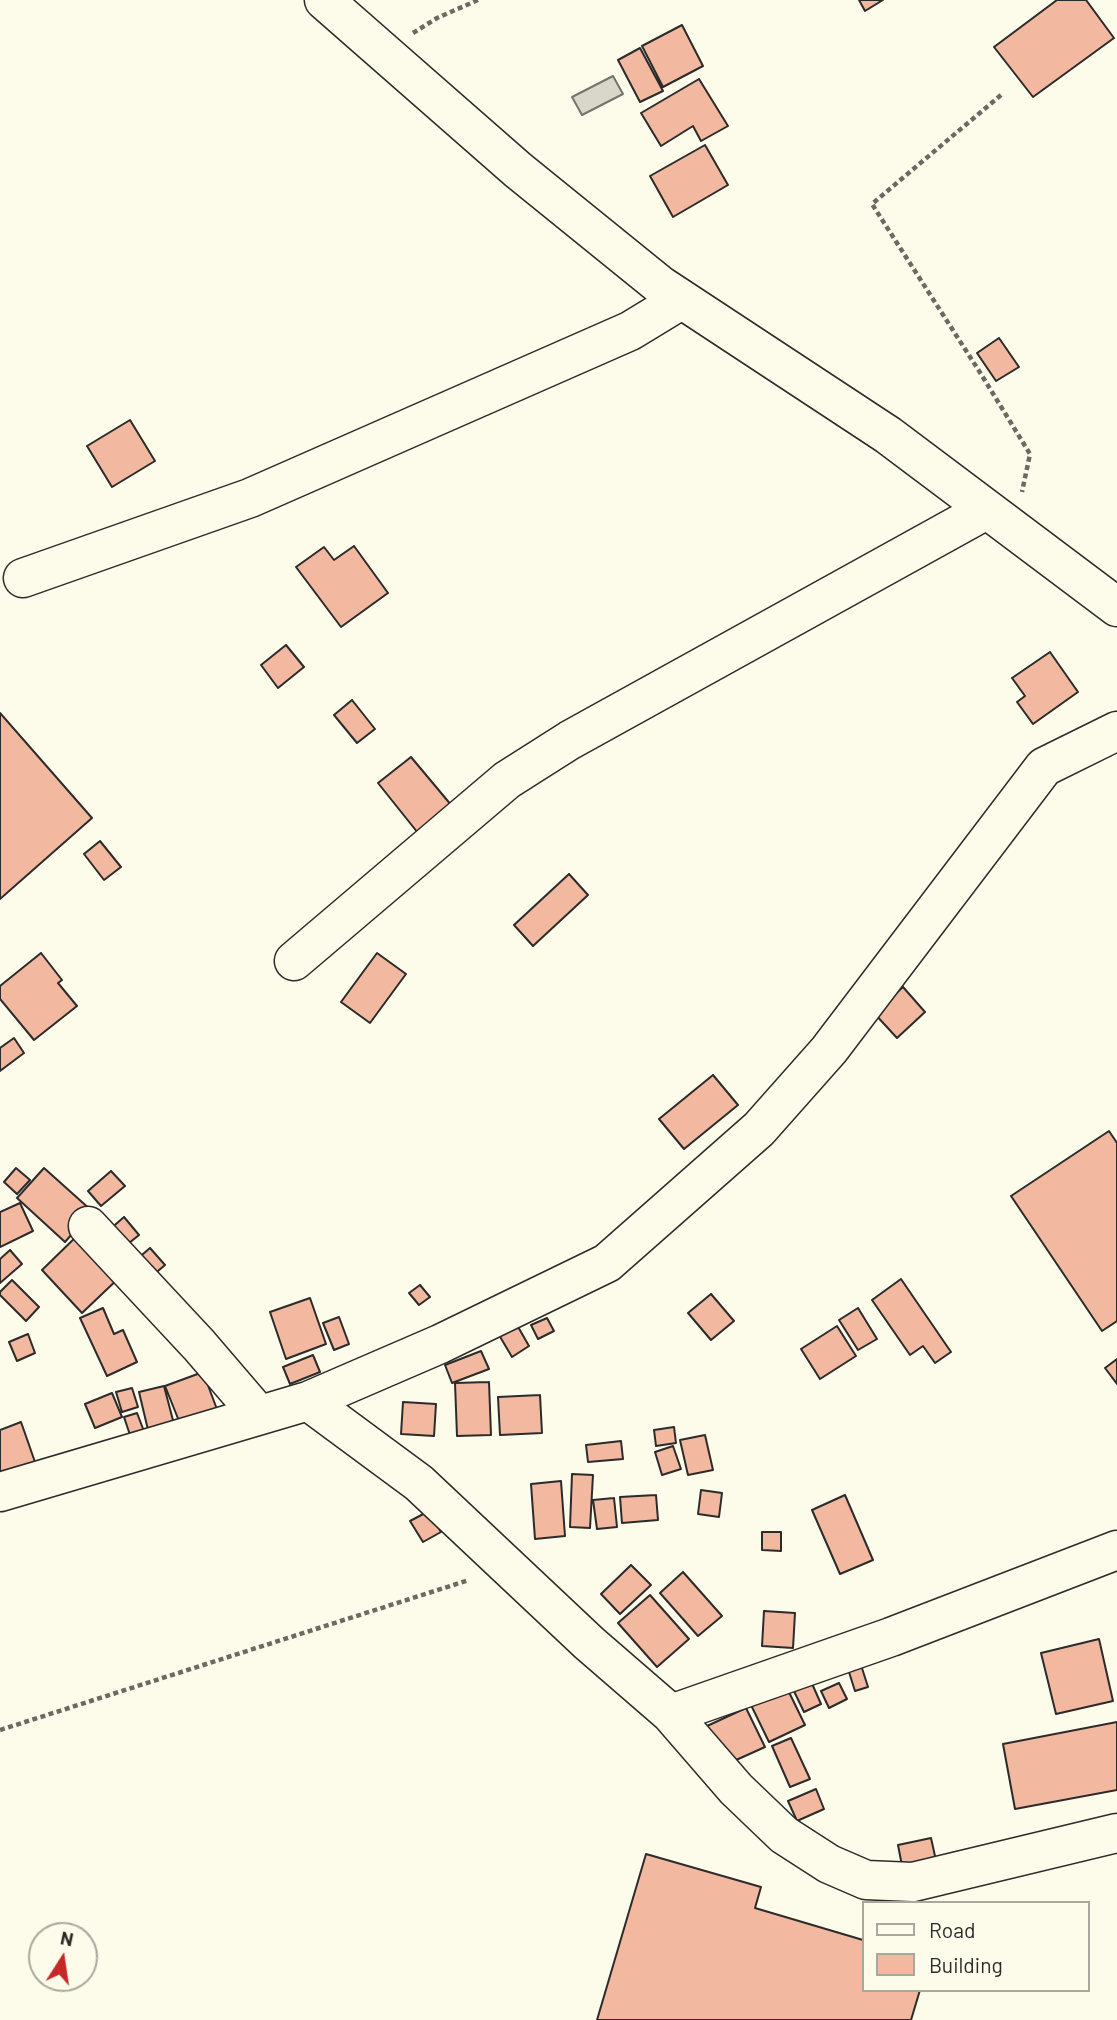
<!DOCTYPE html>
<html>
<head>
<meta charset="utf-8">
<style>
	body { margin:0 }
	#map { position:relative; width:1117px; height:2020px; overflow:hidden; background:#fdfbea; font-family:Barlow,sans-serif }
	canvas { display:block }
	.legend { position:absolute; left:862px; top:1901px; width:228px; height:91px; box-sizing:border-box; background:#fdfbea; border:2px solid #a9a89e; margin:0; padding:9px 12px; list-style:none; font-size:21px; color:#2b2b2b }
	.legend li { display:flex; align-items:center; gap:14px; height:35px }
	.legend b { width:35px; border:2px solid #a9a89e }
	.north { position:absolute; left:28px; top:1922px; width:70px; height:70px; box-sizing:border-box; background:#fdfbea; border:2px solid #a9a89e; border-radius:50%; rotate:12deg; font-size:19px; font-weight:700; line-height:28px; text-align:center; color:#2b2b2b }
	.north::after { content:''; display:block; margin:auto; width:24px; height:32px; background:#c62828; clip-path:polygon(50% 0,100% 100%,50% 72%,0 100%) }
</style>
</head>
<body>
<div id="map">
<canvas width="1117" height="2020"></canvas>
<ul class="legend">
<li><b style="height:9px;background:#fdfbea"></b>Road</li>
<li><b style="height:19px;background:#f2b8a0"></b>Building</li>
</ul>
<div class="north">N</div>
</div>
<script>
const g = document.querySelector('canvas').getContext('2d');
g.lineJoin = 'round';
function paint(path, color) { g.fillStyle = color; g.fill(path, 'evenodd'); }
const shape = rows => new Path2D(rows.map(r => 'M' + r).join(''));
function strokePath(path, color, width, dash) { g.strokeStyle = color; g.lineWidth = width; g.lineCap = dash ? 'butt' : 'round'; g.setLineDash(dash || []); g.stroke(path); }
const water = shape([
	[613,76,623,94,582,115,572,97,613,76]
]);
paint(water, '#d8d7c9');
strokePath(water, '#74746e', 2);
const building = shape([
	[859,0,883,0,865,11,859,0],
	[1057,0,1086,0,1114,38,1033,97,994,47,1057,0],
	[682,25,703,66,663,87,642,46,682,25],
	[640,48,663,91,640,102,618,60,640,48],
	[699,79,728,126,701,141,693,126,661,146,641,113,699,79],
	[705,145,728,185,673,217,650,176,705,145],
	[999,338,1019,367,996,381,977,353,999,338],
	[130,420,155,461,112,487,87,446,130,420],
	[354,546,388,593,341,627,296,567,324,547,334,560,354,546],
	[286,645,304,667,278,688,261,665,286,645],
	[1050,652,1078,692,1033,724,1017,702,1025,696,1012,678,1050,652],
	[352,700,375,729,357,743,334,715,352,700],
	[0,713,92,818,0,899,0,713],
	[411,757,452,806,418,833,378,783,411,757],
	[100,841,121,867,104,880,84,854,100,841],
	[569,874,588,895,533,946,514,925,569,874],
	[41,953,62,980,58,983,77,1006,34,1040,0,999,0,986,41,953],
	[377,953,406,974,370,1023,341,1002,377,953],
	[903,987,925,1012,897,1038,874,1013,903,987],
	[14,1038,24,1053,0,1071,0,1048,14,1038],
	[713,1075,738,1105,684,1149,659,1119,713,1075],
	[1109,1131,1117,1143,1117,1321,1102,1331,1011,1196,1109,1131],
	[16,1168,30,1180,17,1194,4,1182,16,1168],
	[44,1168,92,1211,65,1242,17,1198,44,1168],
	[111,1171,125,1186,101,1206,88,1191,111,1171],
	[20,1203,33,1231,0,1247,0,1212,20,1203],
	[124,1217,139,1235,123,1248,108,1231,124,1217],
	[81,1232,122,1275,82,1313,42,1270,81,1232],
	[150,1248,165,1265,151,1277,136,1260,150,1248],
	[10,1250,22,1264,0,1283,0,1259,10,1250],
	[901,1279,951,1352,935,1363,923,1346,910,1355,872,1300,901,1279],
	[12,1280,39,1307,26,1321,0,1295,0,1292,12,1280],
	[420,1285,430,1297,419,1305,409,1293,420,1285],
	[711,1294,734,1321,711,1340,688,1313,711,1294],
	[310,1298,326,1344,286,1359,270,1312,310,1298],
	[103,1308,114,1334,123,1330,137,1362,107,1376,80,1318,103,1308],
	[858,1308,877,1339,858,1350,839,1320,858,1308],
	[339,1317,349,1344,334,1350,323,1323,339,1317],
	[547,1318,554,1331,538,1339,531,1325,547,1318],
	[517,1325,529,1346,512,1357,499,1335,517,1325],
	[837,1326,856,1356,820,1379,801,1349,837,1326],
	[28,1334,35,1353,17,1361,9,1342,28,1334],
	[481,1351,489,1369,452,1383,445,1365,481,1351],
	[313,1355,320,1372,290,1384,283,1367,313,1355],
	[1117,1359,1117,1384,1105,1368,1117,1359],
	[203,1372,218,1412,181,1426,165,1386,203,1372],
	[489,1382,491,1435,457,1436,455,1383,489,1382],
	[164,1386,175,1428,149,1434,139,1392,164,1386],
	[132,1388,138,1407,122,1412,116,1392,132,1388],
	[112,1393,122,1417,95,1428,85,1404,112,1393],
	[540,1395,542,1433,500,1435,498,1397,540,1395],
	[403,1402,436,1404,434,1436,401,1434,403,1402],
	[137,1413,145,1434,131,1438,124,1417,137,1413],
	[21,1422,35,1462,0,1475,0,1430,21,1422],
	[674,1427,676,1443,656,1446,654,1430,674,1427],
	[705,1435,713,1470,688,1475,680,1440,705,1435],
	[621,1441,623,1459,588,1462,586,1445,621,1441],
	[673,1446,681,1469,662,1475,655,1452,673,1446],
	[572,1474,593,1475,590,1528,570,1527,572,1474],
	[561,1481,565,1536,535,1539,531,1484,561,1481],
	[701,1490,722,1493,719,1517,698,1514,701,1490],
	[656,1495,658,1520,622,1523,620,1497,656,1495],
	[845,1495,873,1560,840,1574,812,1510,845,1495],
	[614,1498,617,1527,597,1529,593,1500,614,1498],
	[429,1511,441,1532,423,1542,410,1521,429,1511],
	[762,1532,781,1532,781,1551,762,1550,762,1532],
	[631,1565,651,1585,620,1614,601,1594,631,1565],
	[683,1572,722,1616,698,1636,660,1593,683,1572],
	[650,1595,689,1639,657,1667,618,1623,650,1595],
	[764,1611,795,1613,793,1648,762,1646,764,1611],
	[1099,1639,1113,1701,1056,1714,1041,1653,1099,1639],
	[861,1665,868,1687,855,1691,848,1669,861,1665],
	[810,1679,821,1704,804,1712,792,1687,810,1679],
	[839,1683,847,1699,829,1708,821,1691,839,1683],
	[786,1686,805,1725,769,1742,750,1703,786,1686],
	[746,1708,765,1747,725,1765,707,1726,746,1708],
	[1117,1722,1117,1790,1015,1809,1003,1744,1117,1722],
	[791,1738,810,1779,790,1787,772,1746,791,1738],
	[816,1789,824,1809,797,1821,788,1801,816,1789],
	[931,1838,937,1865,903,1871,898,1845,931,1838],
	[646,1854,761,1887,755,1908,863,1940,863,1990,920,1990,911,2020,597,2020,646,1854]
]);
paint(building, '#f2b8a0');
strokePath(building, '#2b2b2b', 2);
const minor = shape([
	[324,0,518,170,660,285,888,435,1117,607],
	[23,578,250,498,630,331,681,300],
	[294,961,507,780,570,740,986,510],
	[88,1226,199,1345,259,1415],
	[308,1401,419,1483,589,1643,671,1714,736,1789,784,1835,829,1864,866,1880,913,1882,1117,1833],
	[0,1492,308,1401,440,1344,607,1263,759,1129,829,1050,1044,767,1117,731],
	[671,1714,891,1637,1117,1550]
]);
strokePath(minor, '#2b2b2b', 41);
strokePath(shape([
	[413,33,437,18,478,0],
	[1001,95,872,204,981,374,1030,454,1022,492],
	[0,1730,469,1580]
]), '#6a6964', 4.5, [5, 3.5]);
strokePath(minor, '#fdfbea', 38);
</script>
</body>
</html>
